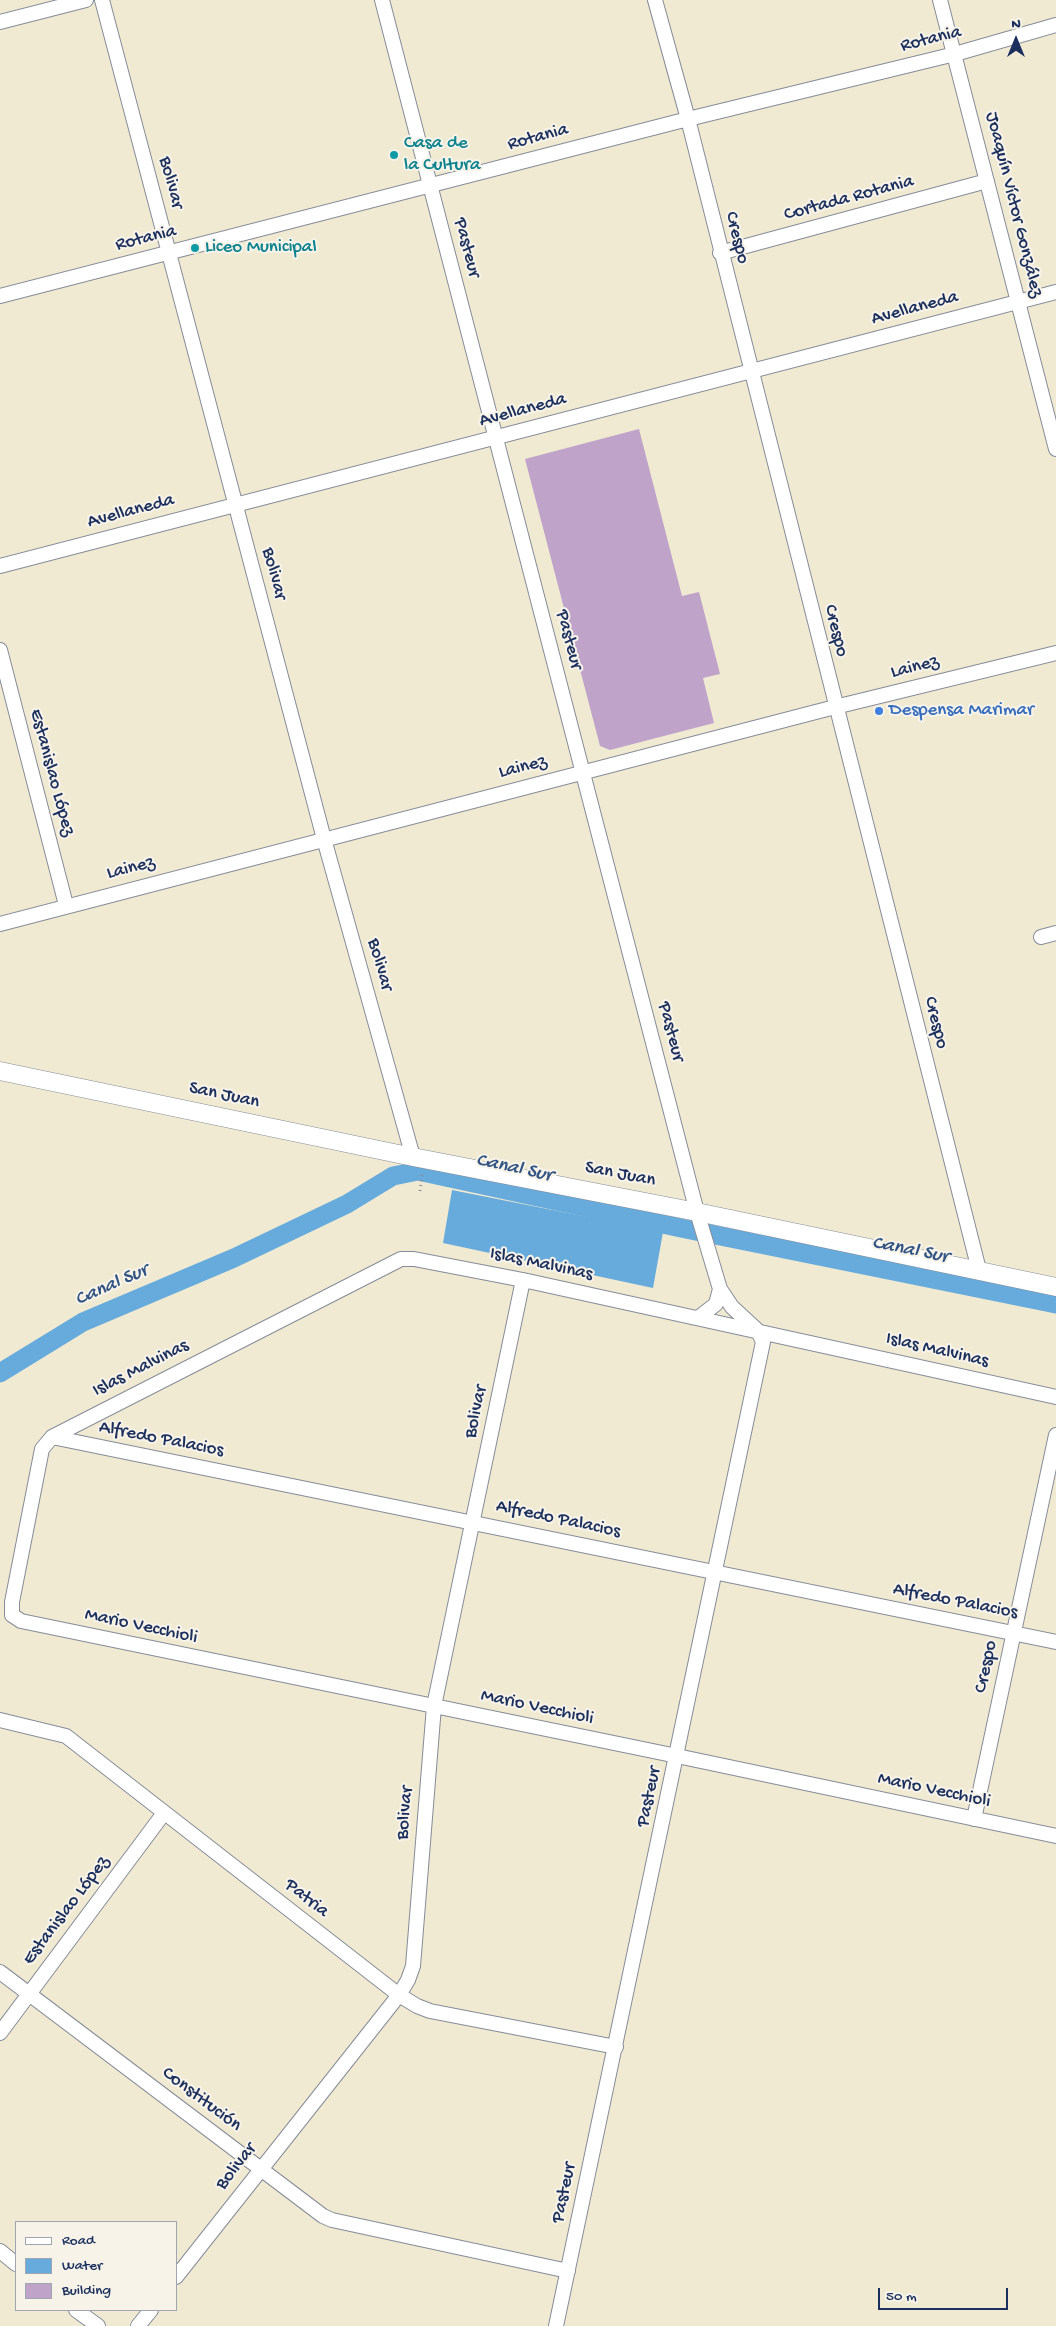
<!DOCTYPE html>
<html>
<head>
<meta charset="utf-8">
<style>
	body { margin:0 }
	#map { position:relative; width:1056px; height:2326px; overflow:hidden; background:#f0ead3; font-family:"Gochi Hand",sans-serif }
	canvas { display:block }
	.legend { position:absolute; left:15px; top:2221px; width:162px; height:90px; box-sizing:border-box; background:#f7f3e8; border:1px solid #9fa5b1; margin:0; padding:6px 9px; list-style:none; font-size:15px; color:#1b2f5e }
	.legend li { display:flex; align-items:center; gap:10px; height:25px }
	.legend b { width:25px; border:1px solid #9fa5b1 }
	.north { position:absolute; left:991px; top:15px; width:50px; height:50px; -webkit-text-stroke:4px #f7f3e8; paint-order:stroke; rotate:0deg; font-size:14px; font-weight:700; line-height:20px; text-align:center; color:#1b2f5e }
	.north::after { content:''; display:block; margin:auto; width:18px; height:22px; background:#1b2f5e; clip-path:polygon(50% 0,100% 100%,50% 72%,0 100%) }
	.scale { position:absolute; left:878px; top:2288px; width:130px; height:22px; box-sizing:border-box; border:2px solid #1b2f5e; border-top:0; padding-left:6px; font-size:15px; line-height:18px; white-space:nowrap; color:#1b2f5e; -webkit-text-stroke:4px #f7f3e8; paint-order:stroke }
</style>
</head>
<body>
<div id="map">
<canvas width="1056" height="2326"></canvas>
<ul class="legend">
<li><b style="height:6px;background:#fff"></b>Road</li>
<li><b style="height:14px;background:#67abdc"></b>Water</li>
<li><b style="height:14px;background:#bfa3c8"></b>Building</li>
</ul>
<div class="north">N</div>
<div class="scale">50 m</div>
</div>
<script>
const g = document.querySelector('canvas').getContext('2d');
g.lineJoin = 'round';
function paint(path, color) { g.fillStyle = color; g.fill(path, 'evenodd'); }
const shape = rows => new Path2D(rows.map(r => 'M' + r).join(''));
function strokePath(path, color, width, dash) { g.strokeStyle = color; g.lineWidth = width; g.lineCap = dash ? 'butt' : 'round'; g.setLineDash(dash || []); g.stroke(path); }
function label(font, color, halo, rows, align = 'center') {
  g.font = font + ' "Gochi Hand",sans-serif'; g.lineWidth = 4; g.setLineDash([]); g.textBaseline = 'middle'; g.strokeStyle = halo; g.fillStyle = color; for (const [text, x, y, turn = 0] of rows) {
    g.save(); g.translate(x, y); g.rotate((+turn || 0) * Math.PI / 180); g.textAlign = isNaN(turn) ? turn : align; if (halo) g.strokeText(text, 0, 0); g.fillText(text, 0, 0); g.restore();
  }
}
paint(shape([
	[452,1190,663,1232,653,1288,443,1243]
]), '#67abdc');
strokePath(shape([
	[0,1373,83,1322,234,1258,347,1204,393,1176,418,1171,681,1228,1056,1304]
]), '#67abdc', 19);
paint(shape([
	[639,429,682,596,699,592,720,674,703,678,714,723,610,750,600,746,525,459]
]), '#bfa3c8');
const minor = shape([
	[102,0,324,839,413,1157],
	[382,0,697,1212,720,1289,732,1307,758,1331,763,1342,556,2326],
	[655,0,688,119,979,1270],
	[940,0,1056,449],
	[0,22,86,0],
	[720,253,987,181],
	[0,296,688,119,955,54,1056,25],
	[0,566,1056,292],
	[0,650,66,905],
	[0,924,835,707,1056,653],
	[1041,937,1056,933],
	[698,1318,716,1304,720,1289],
	[1056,1397,523,1280,414,1259,401,1259,52,1437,42,1449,12,1602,12,1615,21,1621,677,1756,1056,1836],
	[52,1437,1056,1642],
	[0,1720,66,1736,399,1995,417,2006,430,2011,616,2047],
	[974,1819,1056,1435],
	[0,1972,323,2216,332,2220,568,2271],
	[0,2033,164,1813],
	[0,2251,16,2264],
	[176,2277,399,1995,408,1980,413,1966,434,1706,523,1280],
	[76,2310,98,2326],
	[138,2326,151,2310]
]);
const tertiary = shape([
	[0,1071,413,1157,697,1212,1056,1287]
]);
strokePath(minor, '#868c98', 16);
strokePath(tertiary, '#868c98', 19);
strokePath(shape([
	[420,1191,422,1175]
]), '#868c98', 3, [1, 4]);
strokePath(minor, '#fff', 14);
strokePath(tertiary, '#fff', 18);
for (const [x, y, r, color] of [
	[394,155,5,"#0f9aa8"],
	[195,248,5,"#0f9aa8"],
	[879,711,5,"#3f7fe0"]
]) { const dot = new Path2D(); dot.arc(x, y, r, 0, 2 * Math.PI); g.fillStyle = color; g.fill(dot); strokePath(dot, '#f7f3e8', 2); }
label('19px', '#1b2f5e', '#f7f3e8', [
	["Rotania",931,40,-14],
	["Rotania",538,138,-15],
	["Bolivar",170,183,75],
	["Cortada Rotania",849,199,-15],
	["Joaquín Víctor González",1013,205,76],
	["Crespo",736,238,76],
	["Rotania",146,239,-14],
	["Pasteur",466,248,75],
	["Avellaneda",915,309,-15],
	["Avellaneda",523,411,-15],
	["Avellaneda",131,512,-15],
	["Bolivar",273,574,75],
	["Crespo",835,631,76],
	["Pasteur",568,640,75],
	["Lainez",915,668,-14],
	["Lainez",523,768,-14],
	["Estanislao López",51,773,75],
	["Lainez",131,869,-14],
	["Bolivar",379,965,74],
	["Crespo",935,1023,76],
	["Pasteur",670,1032,75],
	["San Juan",224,1096,12],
	["San Juan",620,1175,11],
	["Islas Malvinas",541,1265,12],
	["Islas Malvinas",937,1351,13],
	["Islas Malvinas",141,1369,-27],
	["Bolivar",477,1412,-78],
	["Alfredo Palacios",161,1440,11],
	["Alfredo Palacios",558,1520,12],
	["Alfredo Palacios",955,1602,11],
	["Mario Vecchioli",141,1627,12],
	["Crespo",987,1667,-78],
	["Mario Vecchioli",537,1708,12],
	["Mario Vecchioli",934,1791,12],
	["Pasteur",650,1797,-78],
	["Bolivar",406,1813,-85],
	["Patria",306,1899,38],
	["Estanislao López",67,1911,-53],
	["Constitución",201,2100,37],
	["Bolivar",237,2167,-52],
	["Pasteur",565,2193,-78]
]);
label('19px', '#0d838f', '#f7f3e8', [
	["Casa de",404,144],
	["la Cultura",404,166],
	["Liceo Municipal",205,248]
], 'left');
label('19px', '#366cbe', '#f7f3e8', [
	["Despensa Marimar",889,711]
], 'left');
label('italic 20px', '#325484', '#f7f3e8', [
	["Canal Sur",514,1169,12],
	["Canal Sur",910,1251,11],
	["Canal Sur",112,1286,-24]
]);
</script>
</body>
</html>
